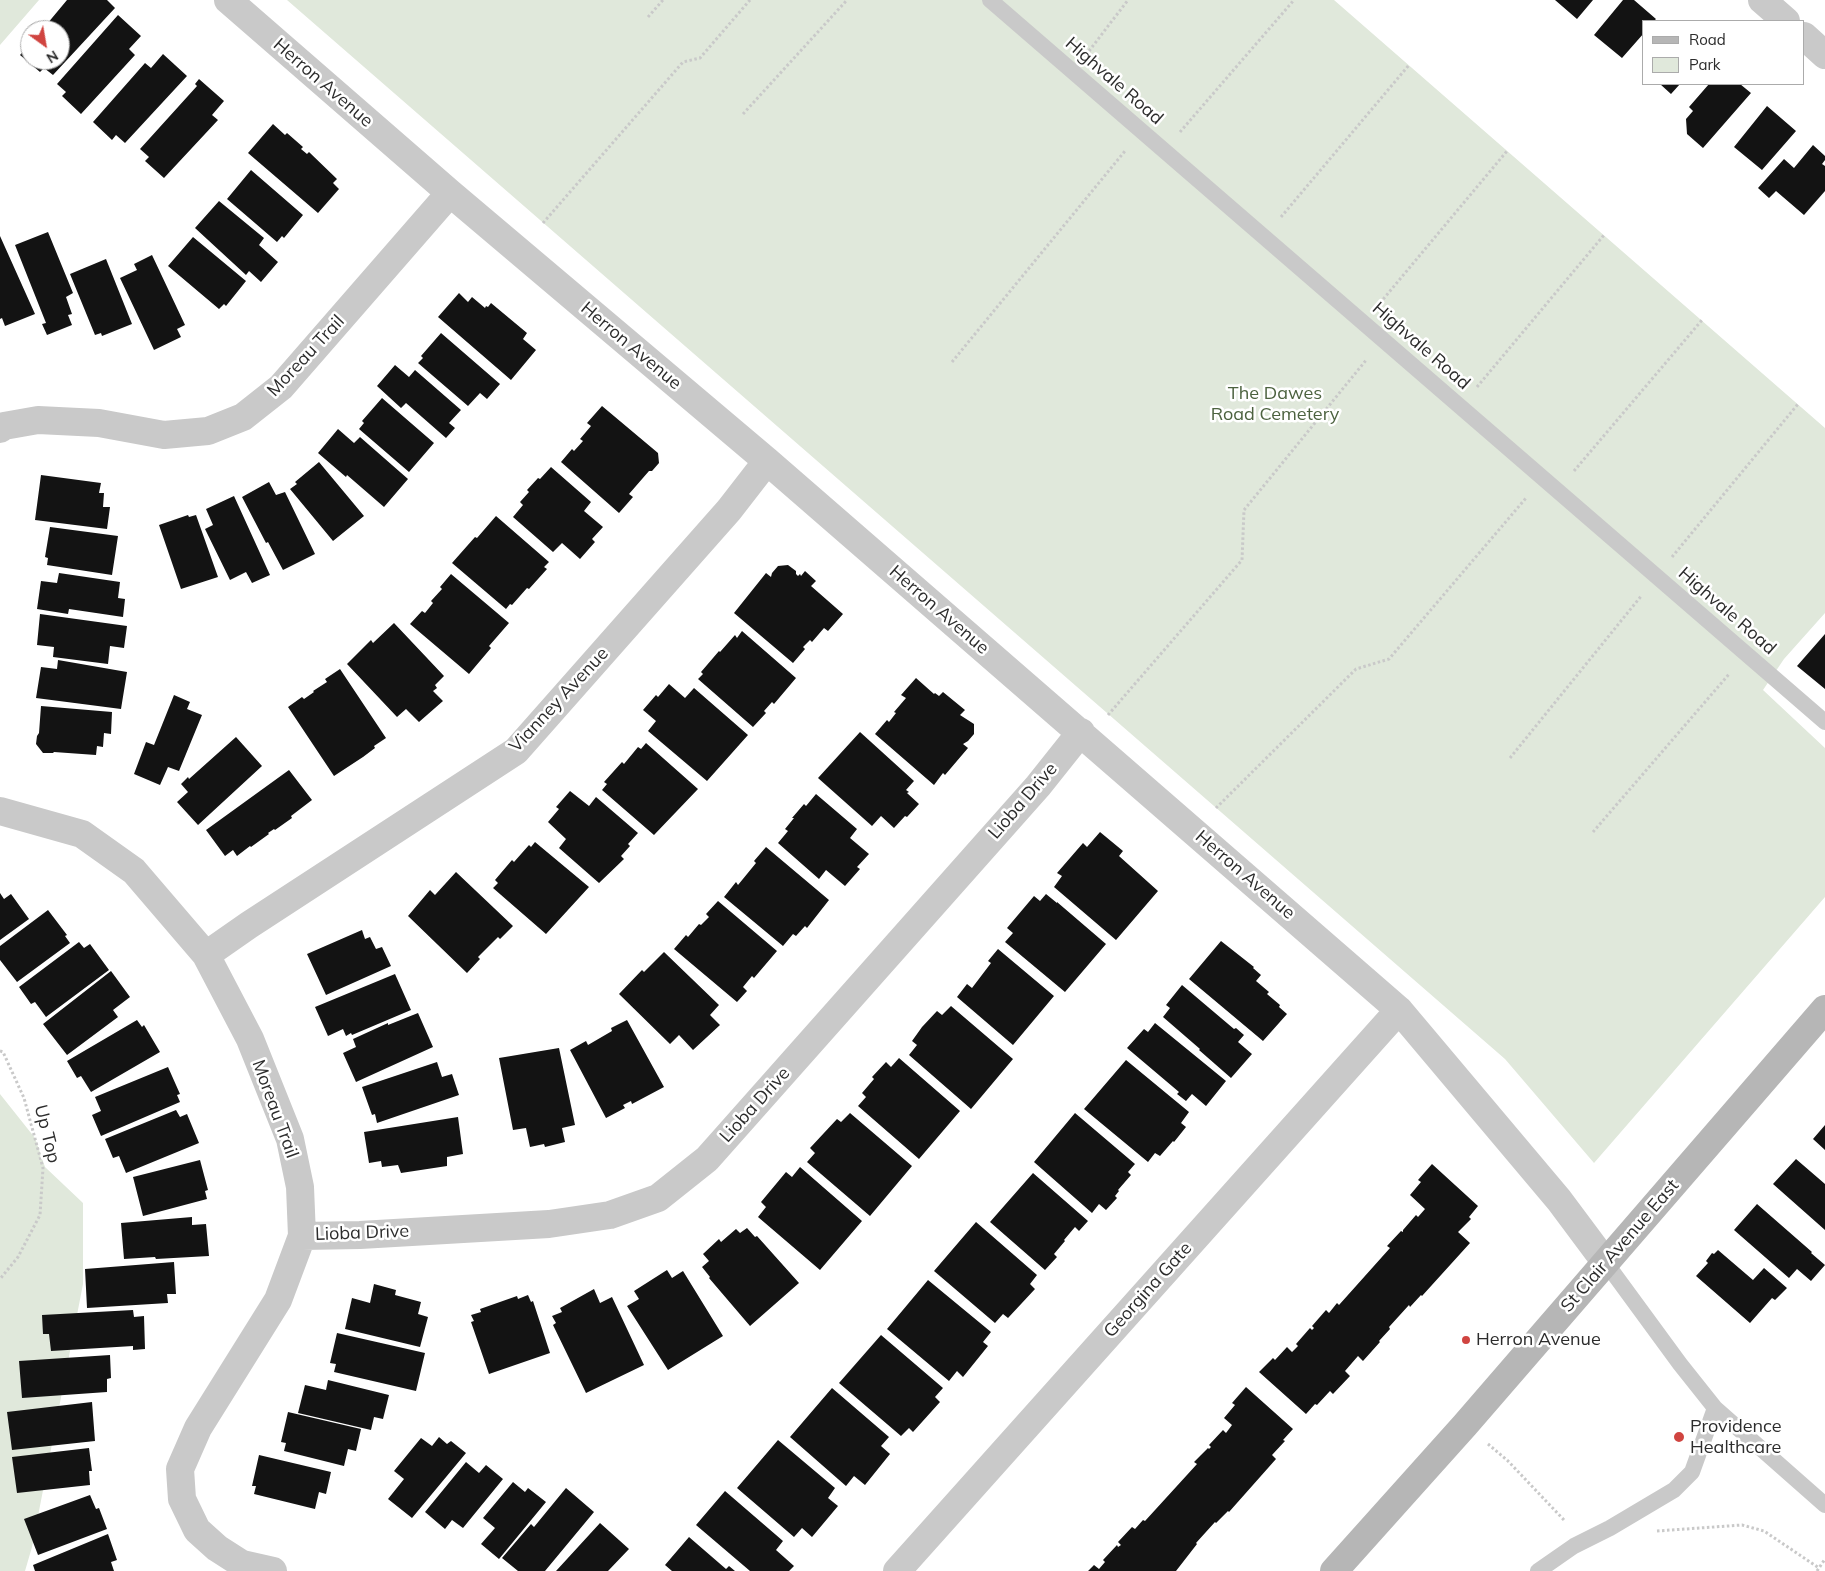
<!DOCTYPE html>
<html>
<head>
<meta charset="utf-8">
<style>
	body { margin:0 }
	#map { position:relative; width:1825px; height:1571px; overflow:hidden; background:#fff; font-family:Mulish,sans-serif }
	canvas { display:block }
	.legend { position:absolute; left:1642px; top:20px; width:162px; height:65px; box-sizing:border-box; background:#fff; border:1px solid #ababab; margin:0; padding:6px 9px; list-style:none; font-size:15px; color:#2c2c2c }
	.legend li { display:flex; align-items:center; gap:10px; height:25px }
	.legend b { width:25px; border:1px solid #ababab }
	.north { position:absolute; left:20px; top:20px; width:50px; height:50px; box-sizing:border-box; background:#fff; border:1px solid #ababab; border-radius:50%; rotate:148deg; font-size:14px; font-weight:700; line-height:20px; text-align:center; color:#2c2c2c }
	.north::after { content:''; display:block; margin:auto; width:18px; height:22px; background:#d04440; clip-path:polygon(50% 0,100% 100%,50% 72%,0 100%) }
</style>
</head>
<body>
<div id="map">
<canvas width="1825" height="1571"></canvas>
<ul class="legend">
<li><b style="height:6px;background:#b6b6b6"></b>Road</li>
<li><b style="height:14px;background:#e0e8db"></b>Park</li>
</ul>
<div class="north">N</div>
</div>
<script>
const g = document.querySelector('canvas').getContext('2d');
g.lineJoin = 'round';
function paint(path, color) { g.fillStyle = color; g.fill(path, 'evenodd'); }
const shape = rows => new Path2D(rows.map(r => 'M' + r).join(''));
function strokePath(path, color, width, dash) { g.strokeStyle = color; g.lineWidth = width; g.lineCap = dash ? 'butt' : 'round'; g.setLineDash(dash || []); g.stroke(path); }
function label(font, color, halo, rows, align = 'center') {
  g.font = font + ' Mulish,sans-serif'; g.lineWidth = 5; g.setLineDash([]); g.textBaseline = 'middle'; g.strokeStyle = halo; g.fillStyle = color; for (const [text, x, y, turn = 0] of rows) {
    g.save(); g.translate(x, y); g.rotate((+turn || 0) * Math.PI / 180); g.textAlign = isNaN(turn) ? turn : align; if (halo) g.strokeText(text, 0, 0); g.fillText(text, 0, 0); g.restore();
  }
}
paint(shape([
	[0,0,39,0,0,45],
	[287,0,1334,0,1825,428,1825,613,1784,659,1763,690,1825,748,1825,897,1594,1163,1505,1059],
	[0,1094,35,1138,45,1167,83,1203,83,1284,32,1547,25,1571,0,1571]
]), '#e0e8db');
paint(shape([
	[67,0,107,0,115,8,53,75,44,68,40,72,20,55,30,44,30,60,60,60,60,30,42,30],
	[1555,0,1593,0,1577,19],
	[1623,0,1634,0,1656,19,1654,21,1644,21,1644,33,1622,58,1594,35],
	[118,15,141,36,129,49,135,55,81,114,62,96,66,92,57,84],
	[163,54,187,76,125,143,116,135,112,140,93,122,145,63,151,68],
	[199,79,224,101,212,115,218,120,164,178,145,161,149,157,140,149,197,86,195,84],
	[1660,84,1680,84,1671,94],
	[1709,84,1740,84,1751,93,1703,148,1687,134,1686,119,1693,111,1689,107],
	[1767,106,1796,131,1762,170,1734,147],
	[273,124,285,135,287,133,303,147,301,149,307,154,309,152,337,179,333,183,339,189,318,213,248,153],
	[1813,145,1825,156,1825,160,1822,164,1825,166,1825,191,1804,215,1776,191,1769,198,1758,188,1784,159,1794,168],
	[251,170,303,215,284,238,282,236,277,242,227,199],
	[219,201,264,238,259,245,278,262,261,282,249,271,246,275,195,228],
	[48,232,73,293,66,297,72,314,68,315,72,325,47,335,42,324,46,323,15,245],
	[0,236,35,314,5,326,2,318,0,319],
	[193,237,246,281,226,306,224,304,219,309,168,266],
	[152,255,185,325,177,329,181,337,154,350,120,278,137,270,134,264],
	[106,259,132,324,102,336,101,333,95,335,70,274],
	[459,293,468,302,472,297,485,308,486,306,488,307,491,303,527,333,523,339,536,350,511,380,438,317],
	[441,333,500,384,487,399,480,393,468,406,418,363,423,358,421,356],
	[395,365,409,377,415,370,461,410,449,423,455,428,446,438,406,403,401,408,377,386],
	[382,398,434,443,409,472,359,429,364,423,362,421],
	[602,406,658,453,659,463,652,471,649,471,629,494,633,497,619,513,561,462,572,449,574,451,583,441,580,439,591,426,587,423],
	[338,429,354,443,360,437,408,479,384,507,347,475,346,477,318,453],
	[319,462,364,516,333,541,290,489,297,484,295,482],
	[551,467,591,502,584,511,603,527,592,539,595,542,580,559,562,543,553,552,513,517,523,505,520,502,529,492,527,490,538,478,540,479],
	[41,475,101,483,99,493,104,493,103,507,110,507,107,529,35,520],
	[269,482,276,495,285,492,315,554,283,570,268,542,266,543,242,497],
	[234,496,270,575,252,583,246,572,230,580,205,529,213,525,206,509],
	[188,515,189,517,196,515,218,577,181,589,159,525],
	[496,516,549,562,544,567,547,569,529,589,527,588,512,605,510,604,506,609,452,563,475,537,477,538],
	[50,527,118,536,112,575,47,565,48,558,45,557],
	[788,565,796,571,796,574,798,576,800,574,801,576,805,571,816,581,811,586,843,614,828,631,824,628,812,642,810,640,803,647,805,649,793,663,734,613,766,573,771,577,772,573,778,566],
	[59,573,120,582,118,598,125,599,123,617,69,609,68,614,37,609,41,581,57,583],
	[451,574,509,623,489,646,491,648,469,674,410,624,422,611,425,613,433,603,431,601,442,589,440,587],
	[40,614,127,626,124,648,110,646,108,664,53,657,54,647,37,645],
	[394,623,444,676,435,685,437,688,433,691,443,701,419,722,406,709,397,717,347,664,371,640,373,643],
	[742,631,796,678,774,704,772,702,764,711,766,713,753,727,698,679,703,674,701,672,719,651,720,652,735,635,737,638],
	[1825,634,1825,689,1797,666],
	[58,660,127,672,121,709,36,698,41,667,57,669],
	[340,669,386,738,374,746,375,748,363,757,334,776,288,707,302,697,304,699,314,692,313,691,327,682,325,679],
	[916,678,934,694,935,693,939,696,943,692,965,710,960,715,974,724,974,734,968,741,963,744,968,748,945,775,943,773,934,785,875,734,887,720,889,722,896,713,894,712,906,698,901,695],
	[669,684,685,698,694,688,748,735,707,781,648,731,656,721,643,710,656,695,658,697],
	[174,695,190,702,187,709,202,715,179,771,168,767,160,785,134,774,146,742,154,745],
	[41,706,112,712,111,734,104,733,103,747,97,746,96,755,54,752,53,753,43,753,36,744,37,736,39,733],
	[860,732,914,781,906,790,909,792,907,793,919,804,907,817,905,816,894,828,881,816,872,826,818,778],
	[236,737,262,766,198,825,177,802,188,792,181,784,188,777,189,779],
	[646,743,698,789,654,835,602,790,607,784,604,782,622,762,624,764,638,747,641,749],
	[289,770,312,800,291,816,292,818,275,830,274,829,268,833,269,834,251,847,250,846,237,856,233,850,225,856,206,830],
	[570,791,589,806,596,797,638,833,628,844,630,846,621,856,624,859,599,883,559,848,566,839,548,822,559,809,556,807],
	[816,794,857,829,850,838,869,854,857,867,860,869,845,886,826,870,819,879,778,843,788,831,785,829,794,818,792,818,804,804,806,806],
	[1100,832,1123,851,1119,856,1158,891,1116,940,1054,887,1062,876,1057,873,1083,843,1087,847],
	[535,842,589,887,546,934,493,888,498,883,495,880,512,860,514,862,529,845,531,847],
	[766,847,829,900,807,928,805,926,796,936,793,934,783,946,724,897,736,882,738,885,756,863,754,861],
	[456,872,513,926,500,939,498,937,478,957,480,959,467,973,408,916,430,890,435,895],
	[0,893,4,899,11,894,29,919,0,940],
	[1046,894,1057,903,1057,902,1106,944,1065,992,1005,942,1013,933,1007,928,1034,896,1040,901],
	[718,901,777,951,754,978,752,976,743,987,747,991,737,1002,674,949,686,935,688,937,699,924,701,925,709,917,706,914],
	[48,910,67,935,65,936,70,943,17,982,0,960,0,946],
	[362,930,365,939,370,937,376,949,382,947,391,966,326,995,307,954],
	[1221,941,1254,967,1253,968,1261,975,1256,981,1269,992,1267,994,1280,1005,1279,1007,1287,1014,1263,1041,1189,979],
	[79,942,84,948,90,944,109,970,46,1017,35,1002,31,1004,19,987],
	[998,949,1054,996,1013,1045,957,997,967,984,972,988,991,963,988,961],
	[664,952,719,1005,710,1015,720,1025,693,1050,679,1035,670,1044,619,994,642,970,644,972],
	[111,971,130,997,113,1010,118,1017,67,1055,43,1024],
	[395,974,411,1010,352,1035,351,1033,346,1036,343,1029,328,1036,315,1007],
	[1182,985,1234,1029,1236,1028,1244,1035,1238,1042,1252,1054,1231,1078,1199,1050,1200,1049,1163,1017,1170,1008,1166,1005],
	[951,1006,1013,1059,971,1109,909,1055,917,1045,912,1041,922,1027,937,1011,942,1015],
	[418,1013,433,1047,356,1082,343,1053,356,1047,353,1039,388,1023,388,1025],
	[137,1020,142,1027,144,1025,160,1052,91,1092,81,1076,77,1078,67,1061],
	[627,1020,664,1087,632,1104,631,1101,623,1105,625,1108,606,1118,570,1050,586,1041,588,1045,612,1031,611,1028],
	[1155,1023,1226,1081,1206,1106,1192,1094,1186,1101,1177,1094,1179,1092,1127,1048,1144,1029,1148,1032],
	[559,1048,575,1125,562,1128,565,1142,545,1147,544,1144,530,1147,526,1128,513,1130,499,1058],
	[899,1058,960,1111,919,1159,858,1106,866,1097,862,1093,874,1079,872,1077,886,1062,891,1067],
	[1126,1060,1189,1112,1181,1123,1186,1127,1174,1142,1173,1141,1160,1156,1155,1153,1148,1162,1084,1109],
	[437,1062,442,1077,452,1074,459,1095,377,1123,375,1114,372,1115,362,1087],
	[168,1067,180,1094,177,1095,180,1102,101,1136,92,1115,101,1111,95,1097],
	[176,1110,180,1117,187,1114,199,1143,126,1173,119,1156,113,1158,105,1139],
	[850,1113,912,1166,870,1216,807,1162,815,1153,810,1148,837,1119,841,1122],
	[1075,1113,1135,1164,1128,1172,1131,1175,1118,1190,1119,1191,1115,1196,1117,1198,1106,1210,1099,1204,1092,1213,1034,1162],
	[458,1117,463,1154,447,1157,447,1166,401,1173,398,1165,382,1167,381,1161,369,1163,364,1132],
	[1825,1125,1825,1150,1813,1139],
	[1796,1159,1825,1184,1825,1230,1773,1184],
	[200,1160,208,1190,205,1191,207,1199,143,1216,133,1177],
	[1432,1164,1478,1206,1469,1217,1471,1219,1458,1232,1470,1243,1422,1296,1421,1295,1410,1307,1409,1305,1389,1327,1390,1329,1379,1341,1380,1342,1363,1361,1358,1356,1345,1371,1350,1376,1333,1394,1330,1391,1317,1405,1315,1404,1306,1414,1259,1372,1273,1358,1275,1360,1287,1347,1292,1352,1298,1346,1296,1344,1310,1328,1312,1330,1314,1328,1312,1326,1326,1310,1329,1313,1337,1303,1339,1305,1390,1248,1387,1246,1401,1231,1403,1232,1403,1230,1416,1215,1418,1217,1425,1209,1410,1195,1421,1182,1418,1180],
	[800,1167,862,1221,820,1270,758,1217,766,1207,761,1202,786,1172,792,1177],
	[1033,1173,1088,1221,1079,1231,1075,1227,1064,1240,1065,1241,1054,1254,1057,1257,1045,1270,990,1222],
	[1757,1204,1812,1252,1811,1253,1825,1265,1811,1281,1797,1269,1789,1278,1734,1230],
	[192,1217,192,1225,206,1224,209,1256,156,1259,155,1257,124,1259,121,1223],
	[976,1222,1037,1275,1030,1284,1035,1289,1008,1318,1003,1314,995,1323,934,1271],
	[747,1228,755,1237,757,1236,799,1283,750,1326,709,1278,710,1277,702,1267,709,1261,703,1254,719,1239,721,1242,736,1229,740,1233],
	[1718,1250,1753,1280,1764,1268,1787,1288,1775,1300,1772,1298,1750,1323,1696,1276,1708,1263,1706,1261,1712,1253,1714,1254],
	[174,1262,176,1294,167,1294,168,1303,87,1308,85,1269],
	[667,1270,672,1278,683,1271,723,1336,668,1370,627,1306,639,1299,634,1291],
	[928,1280,991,1332,983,1342,988,1346,963,1377,957,1371,949,1381,887,1329],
	[374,1284,396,1290,395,1295,421,1302,418,1314,428,1317,420,1347,345,1329,352,1298,370,1303],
	[594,1289,600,1303,612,1297,644,1365,586,1393,553,1325,556,1323,552,1316,562,1312,560,1308],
	[528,1295,531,1302,533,1301,550,1353,489,1374,471,1322,474,1321,471,1315,481,1312,480,1309,517,1296,518,1299],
	[133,1310,134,1317,144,1316,145,1349,133,1350,133,1346,51,1351,49,1334,43,1334,42,1315],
	[337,1333,425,1353,416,1391,334,1372,336,1364,330,1363],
	[881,1335,943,1388,935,1397,940,1402,913,1432,909,1428,901,1436,839,1383],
	[110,1355,111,1378,107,1379,107,1392,22,1398,19,1361],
	[328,1380,389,1395,383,1419,374,1417,371,1430,298,1413,305,1385,326,1390],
	[1246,1387,1293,1429,1283,1440,1285,1441,1272,1455,1276,1459,1229,1512,1228,1511,1216,1523,1215,1522,1196,1543,1197,1544,1176,1571,1088,1571,1094,1565,1099,1569,1105,1562,1103,1560,1117,1545,1118,1547,1121,1545,1118,1542,1132,1527,1135,1529,1143,1520,1145,1521,1197,1464,1194,1462,1208,1448,1209,1449,1211,1447,1209,1445,1223,1430,1226,1433,1232,1425,1224,1418,1235,1405,1232,1403],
	[832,1388,889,1437,881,1446,890,1454,865,1485,854,1476,846,1486,790,1437],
	[92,1402,95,1441,12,1450,7,1412],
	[288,1412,361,1429,356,1451,348,1449,344,1466,284,1451,286,1443,281,1442],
	[439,1437,447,1444,451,1441,466,1453,412,1518,388,1499,404,1479,394,1471,421,1438,432,1446],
	[778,1440,835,1488,828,1498,838,1506,812,1537,802,1528,794,1537,737,1488],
	[89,1448,92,1471,89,1471,90,1485,17,1493,12,1457],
	[259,1455,331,1472,326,1494,319,1492,315,1509,254,1494,256,1486,252,1486],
	[466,1462,479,1473,486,1465,503,1479,463,1528,452,1520,445,1529,425,1512],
	[513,1482,525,1492,528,1488,546,1502,499,1559,481,1544,495,1528,483,1518],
	[566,1488,594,1512,545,1571,518,1571,502,1558,531,1524,534,1527],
	[725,1491,783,1541,776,1550,794,1566,789,1571,750,1571,696,1525],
	[90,1495,96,1509,99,1508,107,1529,38,1555,24,1519],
	[600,1523,629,1549,608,1571,556,1571],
	[108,1534,117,1560,111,1562,114,1571,35,1571,33,1565],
	[689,1537,726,1569,729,1566,735,1571,672,1571,665,1565]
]), '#131313');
strokePath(shape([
	[648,17,663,0],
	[1089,51,1128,0],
	[743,114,847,0],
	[1180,132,1294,0],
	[1281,217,1409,65],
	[543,223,683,62,700,58,750,0],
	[1380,303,1507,151],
	[952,362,1125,151],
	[1477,387,1604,235],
	[1574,471,1702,320],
	[1672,557,1798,404],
	[1108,715,1242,560,1244,510,1367,359],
	[1510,758,1642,595],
	[1216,808,1356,669,1389,659,1526,498],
	[1593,832,1730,673],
	[0,1051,3,1052,24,1098,43,1168,40,1215,18,1257,0,1279],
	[1488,1444,1508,1461,1564,1520],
	[1657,1531,1742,1525,1764,1531,1819,1568],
	[1817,1571,1825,1559]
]), '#c9c9c9', 3, [2.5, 2.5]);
strokePath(shape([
	[990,0,1825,722],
	[1606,1263,1680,1364,1715,1408,1825,1505],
	[1538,1571,1574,1546,1610,1528,1674,1490,1692,1472,1715,1408]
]), '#c9c9c9', 16);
strokePath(shape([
	[228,0,450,193,767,461,1399,1010,1559,1200,1606,1263],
	[1762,0,1786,21],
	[1804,36,1825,55],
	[0,429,4,426,38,420,99,423,164,435,208,431,243,417,281,387,450,193],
	[0,811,82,834,134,871,206,955,250,1039,290,1139,300,1187,302,1236,278,1300,198,1428,180,1469,182,1499,197,1530,217,1548,242,1564,273,1571],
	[206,955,249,925,516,751,729,510,767,461],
	[302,1236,360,1235,549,1224,610,1215,658,1198,707,1159,1038,786,1081,732],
	[897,1571,1399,1010]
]), '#c9c9c9', 28);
strokePath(shape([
	[1334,1571,1465,1425,1825,1009]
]), '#b6b6b6', 28);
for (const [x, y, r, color] of [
	[1466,1340,5,"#d04440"],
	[1679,1437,6,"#d04440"]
]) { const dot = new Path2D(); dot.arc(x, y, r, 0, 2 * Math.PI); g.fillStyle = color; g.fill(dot); strokePath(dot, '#fff', 2); }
label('18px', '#2c2c2c', '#fff', [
	["Highvale Road",1114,81,41],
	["Herron Avenue",323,83,41],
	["Herron Avenue",631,346,40],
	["Highvale Road",1421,346,41],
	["Moreau Trail",306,356,-47],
	["Herron Avenue",939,610,41],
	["Highvale Road",1727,611,41],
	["Vianney Avenue",559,700,-47],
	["Lioba Drive",1023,801,-49],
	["Herron Avenue",1245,875,41],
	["Lioba Drive",755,1105,-48],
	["Moreau Trail",275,1109,70],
	["Up Top",47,1134,76],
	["Lioba Drive",362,1233,-2],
	["St Clair Avenue East",1620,1246,-49],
	["Georgina Gate",1148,1290,-48]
]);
label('18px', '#4c623f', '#fff', [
	["The Dawes",1275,394],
	["Road Cemetery",1275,415]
]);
label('18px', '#2c2c2c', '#fff', [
	["Herron Avenue",1476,1340],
	["Providence",1690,1427],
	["Healthcare",1690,1448]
], 'left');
</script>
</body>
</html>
